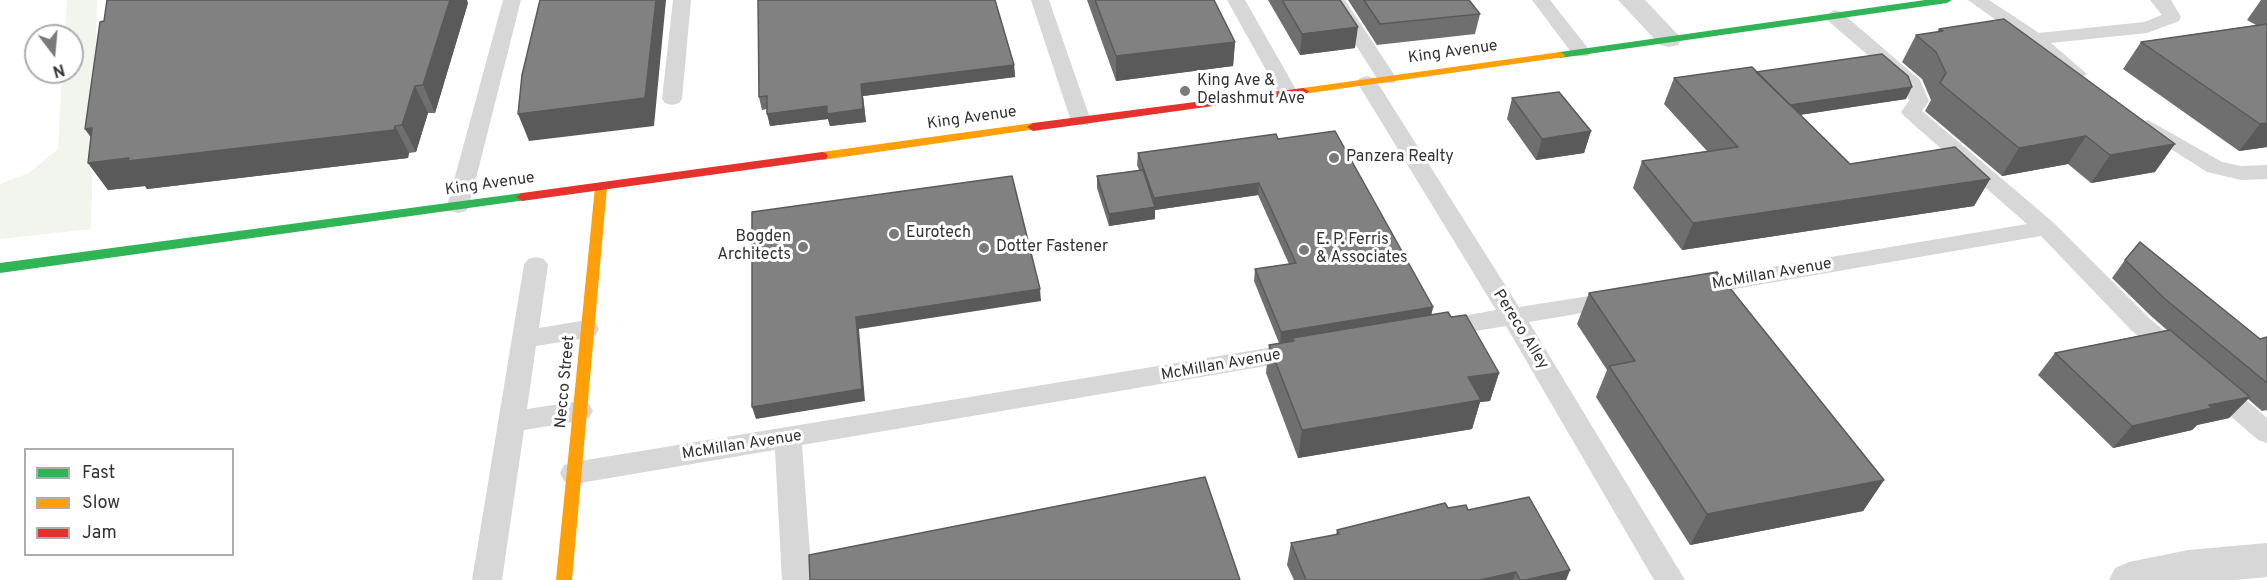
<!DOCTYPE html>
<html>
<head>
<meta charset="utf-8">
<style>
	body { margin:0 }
	#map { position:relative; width:2267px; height:580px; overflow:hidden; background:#fff; font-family:Overpass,sans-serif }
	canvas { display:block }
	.legend { position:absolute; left:24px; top:448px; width:210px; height:108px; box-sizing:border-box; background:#fff; border:2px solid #adadad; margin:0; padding:8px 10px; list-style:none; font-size:18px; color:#333 }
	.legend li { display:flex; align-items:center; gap:12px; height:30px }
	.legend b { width:30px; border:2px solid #adadad }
	.north { position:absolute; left:24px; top:24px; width:60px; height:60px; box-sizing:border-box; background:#fff; border:2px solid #adadad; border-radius:50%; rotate:164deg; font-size:16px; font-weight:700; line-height:24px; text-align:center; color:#333 }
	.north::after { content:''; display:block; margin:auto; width:21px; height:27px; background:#7a7a7a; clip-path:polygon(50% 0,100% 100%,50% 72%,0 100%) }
</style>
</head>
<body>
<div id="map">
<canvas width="2267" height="580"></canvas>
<ul class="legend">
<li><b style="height:8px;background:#30b455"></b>Fast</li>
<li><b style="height:8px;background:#ff9f0a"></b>Slow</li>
<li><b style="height:8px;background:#e5322d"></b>Jam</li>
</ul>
<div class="north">N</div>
</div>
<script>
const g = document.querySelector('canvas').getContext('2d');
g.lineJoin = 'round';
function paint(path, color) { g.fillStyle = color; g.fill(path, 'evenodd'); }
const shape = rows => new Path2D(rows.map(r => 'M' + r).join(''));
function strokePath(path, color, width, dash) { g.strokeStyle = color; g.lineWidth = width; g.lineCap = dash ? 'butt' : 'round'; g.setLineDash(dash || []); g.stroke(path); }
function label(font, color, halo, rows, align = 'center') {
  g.font = font + ' Overpass,sans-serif'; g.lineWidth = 6; g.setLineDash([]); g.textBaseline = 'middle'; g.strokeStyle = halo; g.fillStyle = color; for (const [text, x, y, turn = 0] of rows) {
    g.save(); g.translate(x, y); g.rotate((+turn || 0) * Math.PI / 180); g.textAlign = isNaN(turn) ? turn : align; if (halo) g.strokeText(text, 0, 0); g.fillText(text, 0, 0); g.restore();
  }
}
paint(shape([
	[67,0,97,0,91,229,0,239,0,184,29,173,58,149,62,72,72,72,72,36,65,36]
]), '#f1f5ed');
paint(shape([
	[503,0,521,0,469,206,466,211,458,213,450,211,447,206,503,0],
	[673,0,691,0,682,99,679,103,672,105,665,103,662,99,673,0],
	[1031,0,1049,0,1091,121,1088,125,1074,125,1071,121,1031,0],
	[1227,0,1245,0,1298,93,1295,97,1281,97,1227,0],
	[1327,0,1345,0,1397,79,1394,83,1380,83,1327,0],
	[1532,0,1550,0,1591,52,1588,56,1574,56,1532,0],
	[1968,0,1989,0,2039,33,2144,22,2162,15,2150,0,2171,0,2181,17,2179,21,2147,33,2051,43,2087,74,2077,80,2070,78,2028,43,1968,0],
	[1834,10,1841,12,1920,80,1929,101,1922,111,2054,223,2149,318,2185,348,2189,355,2185,362,2176,364,2167,362,2131,330,2041,236,1694,296,1686,294,1682,288,1686,282,1694,280,2027,224,1904,116,1901,112,1909,101,1904,86,1827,20,1825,16,1834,10],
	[1367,76,1374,78,1377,82,1519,307,1615,292,1624,294,1627,300,1624,306,1529,322,1685,580,1654,580,1506,326,1439,337,1430,334,1427,328,1430,322,1496,310,1357,82,1360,78,1367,76],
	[2148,120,2222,162,2241,166,2267,165,2267,179,2241,180,2207,172,2141,130,2138,126,2141,122,2148,120],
	[536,257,544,259,548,265,539,328,587,320,596,323,599,329,596,335,587,338,536,346,527,409,580,401,589,404,593,411,589,418,580,421,524,430,502,580,472,580,524,265,528,259,536,257],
	[1298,343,1307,345,1311,352,1307,359,802,445,812,580,782,580,775,450,574,484,564,481,560,473,564,465,574,462,1298,343],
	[2214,377,2223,380,2267,418,2267,443,2258,440,2205,394,2201,387,2205,380,2214,377]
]), '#d7d7d7');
paint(shape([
	[1618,0,1645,0,1682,39,1678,45,1669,47,1660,45,1618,0],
	[2267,543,2267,577,2236,580,2109,580,2115,568,2129,562,2188,550,2267,543]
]), '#d7d7d7');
paint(shape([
	[1925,0,1952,0,1947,3,1560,58,1555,55,1560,52,1925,0],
	[522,193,528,197,526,200,0,273,0,263,522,193]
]), '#30b455');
paint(shape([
	[1560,52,1565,55,1564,57,1303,94,1297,91,1303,88,1560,52],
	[1033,123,1039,127,1037,129,822,160,816,156,822,152,1033,123],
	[601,183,607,187,572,580,556,580,595,187,601,183]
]), '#ff9f0a');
paint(shape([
	[1303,88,1309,91,1307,93,1033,131,1027,127,1033,123,1303,88],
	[822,152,826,153,828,156,826,159,522,201,516,197,522,193,822,152]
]), '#e5322d');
paint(shape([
	[1087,0,1214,0,1235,42,1233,66,1116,81],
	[1268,0,1340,0,1355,48,1300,55],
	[1348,0,1469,0,1480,14,1475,34,1377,45],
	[2261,0,2267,0,2267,147,2239,151,2123,69,2141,42,2256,25,2247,20],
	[468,3,435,113,428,113,416,152,409,153,408,158,147,189,145,186,108,190,88,163,91,137,85,129,104,21],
	[1939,29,2155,172,2091,183,2068,164,2002,176,1925,111,1931,100,1922,79,1902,62,1916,35,1937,32],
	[1014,65,1015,77,863,96,866,122,830,126,828,119,770,126,767,109,762,110,759,97],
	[1756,72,1906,99,1800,115,1850,164,1990,179,1974,206,1682,250,1633,188,1642,161,1707,151,1664,104,1674,78],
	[1512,98,1591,131,1584,153,1536,160,1507,119],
	[1278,139,1433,307,1431,315,1451,317,1499,373,1490,401,1480,402,1472,429,1298,458,1266,373,1269,345,1279,343,1254,281,1255,269,1289,264,1258,195,1155,210,1155,219,1109,226,1097,188,1097,176,1139,170,1137,165,1138,153],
	[2125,260,2260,339,2267,337,2267,410,2262,411,2248,399,2229,418,2197,425,2192,430,2113,448,2038,375,2055,353,2167,330,2151,316,2112,278],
	[1589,293,1884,480,1863,511,1690,545,1596,397,1607,370,1577,324],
	[1448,508,1468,510,1570,570,1566,580,1294,580,1287,565,1291,543,1336,535,1337,530]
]), '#6f6f6f');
paint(shape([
	[450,0,467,0,468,3,435,113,423,85],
	[656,0,666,0,654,126,529,141,518,114],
	[1358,27,1355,48,1300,55,1302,34],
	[1235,42,1233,66,1116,81,1116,56],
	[1014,65,1015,77,863,96,866,122,830,126,828,119,770,126,767,114,861,84],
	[415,86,428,113,416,152,402,125],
	[1912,87,1906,99,1778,118,1783,106],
	[2267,123,2267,147,2239,151,2260,124],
	[395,126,409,153,408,158,147,189,145,186,108,190,88,163],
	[92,128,105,157,85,129],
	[1591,131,1584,153,1536,160,1542,139],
	[2086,136,2068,164,2002,176,2019,148],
	[2175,144,2155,172,2091,183,2110,155],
	[1990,179,1974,206,1682,250,1693,223],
	[1259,183,1258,195,1155,210,1155,219,1109,226,1109,214,1154,207,1154,198],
	[1040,289,1041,301,859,329,865,401,756,419,752,407,856,317],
	[1433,307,1430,320,1292,338,1292,342,1280,344,1281,332],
	[1499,373,1490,401,1480,402,1472,429,1298,458,1302,430,1468,377],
	[2250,397,2229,418,2197,425,2192,430,2113,448,2132,426,2209,405],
	[1884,480,1863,511,1690,545,1707,514],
	[1570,570,1566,580,1525,580],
	[1516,572,1513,580,1480,580]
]), '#5a5a5a');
const building = shape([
	[107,0,450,0,423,85,415,86,402,125,395,126,394,130,128,161,129,158,88,163,92,128,85,129,100,22,104,21,107,0],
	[540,0,656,0,645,98,518,114,522,75,540,0],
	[758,0,995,0,1014,65,861,84,863,109,827,114,827,106,767,114,767,96,759,97,758,0],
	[1095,0,1214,0,1235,42,1116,56,1095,0],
	[1282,0,1340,0,1358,27,1302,34,1282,0],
	[1364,0,1469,0,1480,14,1380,24,1364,0],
	[2004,19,2175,144,2110,155,2086,136,2019,148,1940,83,1946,73,1936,52,1916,35,1943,31,1939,29,2004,19],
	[2267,24,2267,123,2260,124,2141,42,2267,24],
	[1882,54,1908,76,1912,87,1790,105,1756,72,1882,54],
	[1752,67,1850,164,1955,147,1990,179,1693,223,1642,161,1738,147,1674,78,1752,67],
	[1559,92,1591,131,1542,139,1512,98,1559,92],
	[1335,131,1433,307,1281,332,1255,269,1296,263,1259,183,1154,198,1138,153,1276,134,1278,139,1335,131],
	[1143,170,1155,207,1109,214,1097,176,1143,170],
	[1012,176,1040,289,856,317,862,389,752,407,752,212,1012,176],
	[2140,242,2260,339,2267,337,2267,383,2165,299,2125,260,2140,242],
	[1717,272,1884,480,1707,514,1609,366,1635,361,1589,293,1717,272],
	[1448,312,1451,317,1466,315,1499,373,1468,377,1481,400,1302,430,1269,345,1294,341,1292,338,1448,312],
	[2170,330,2250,397,2209,405,2212,408,2132,426,2055,353,2170,330],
	[1205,477,1240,580,810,580,809,555,1205,477],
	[1529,497,1570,570,1525,580,1520,580,1516,572,1480,580,1306,580,1291,543,1339,534,1337,530,1445,503,1448,508,1466,505,1468,510,1529,497]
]);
paint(building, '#818181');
strokePath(building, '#5a5a5a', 1.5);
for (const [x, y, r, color] of [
	[1185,91,6,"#7a7a7a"],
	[1334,158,6,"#7a7a7a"],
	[894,234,6,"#7a7a7a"],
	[803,247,6,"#7a7a7a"],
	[984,248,6,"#7a7a7a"],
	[1304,250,6,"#7a7a7a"]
]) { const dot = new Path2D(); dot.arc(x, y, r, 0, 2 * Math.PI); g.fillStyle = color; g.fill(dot); strokePath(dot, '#fff', 2); }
label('16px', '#333', '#fff', [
	["King Avenue",1453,53,-8],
	["King Avenue",972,119,-8],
	["King Avenue",490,185,-8],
	["McMillan Avenue",1772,275,-10],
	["Pereco Alley",1520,330,58],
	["McMillan Avenue",1221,366,-10],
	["Necco Street",566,382,-85],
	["McMillan Avenue",742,446,-9]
]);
label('16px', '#333', '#fff', [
	["King Ave &",1197,82],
	["Delashmut Ave",1197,100],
	["Panzera Realty",1346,158],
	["Eurotech",906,234],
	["Bogden",791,238,"right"],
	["Architects",791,256,"right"],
	["E. P. Ferris",1316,241],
	["& Associates",1316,259],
	["Dotter Fastener",996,248]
], 'left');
</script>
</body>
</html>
